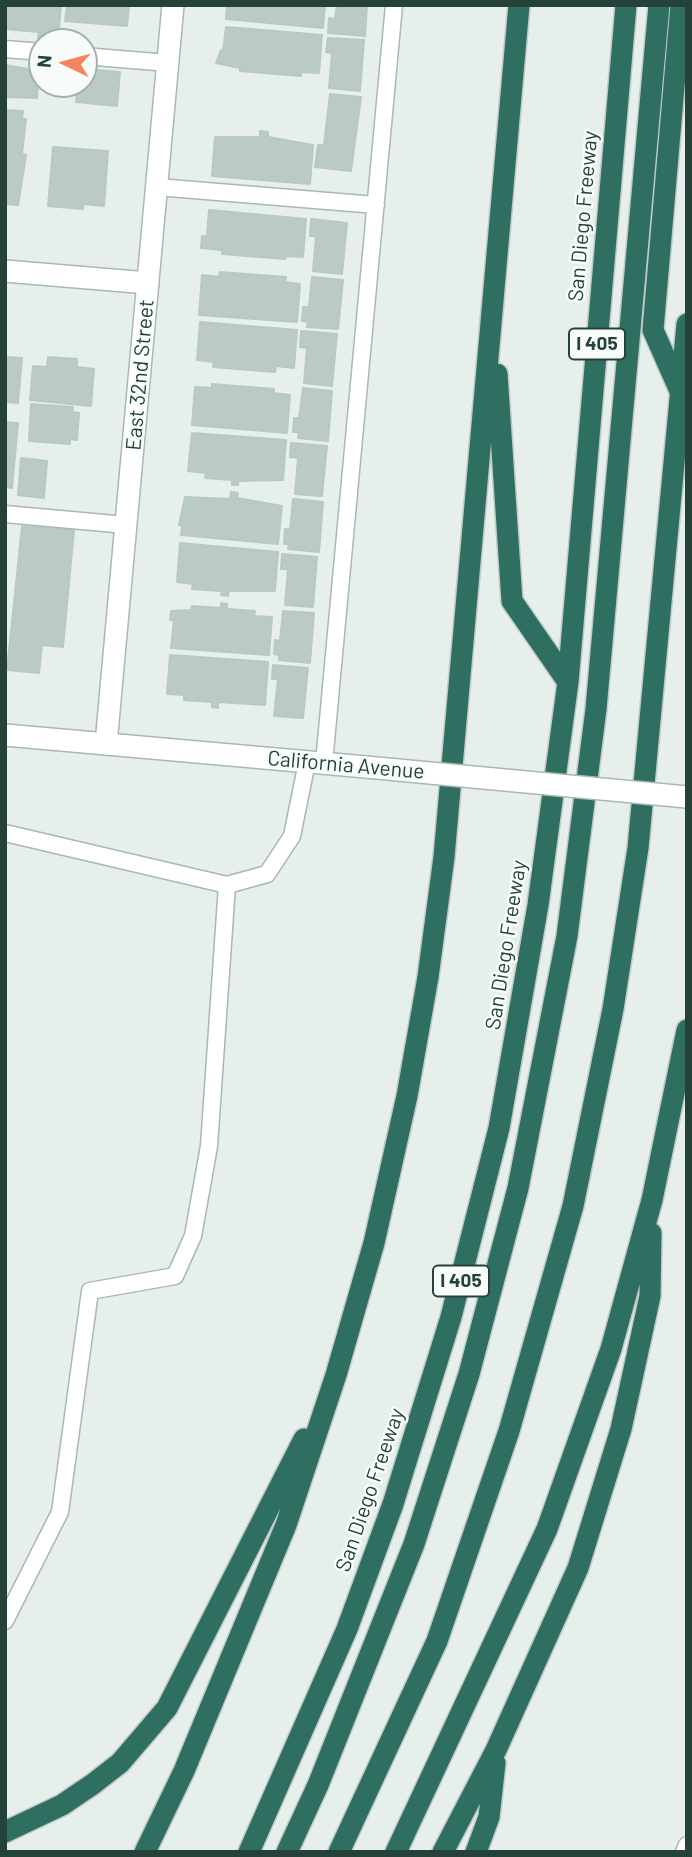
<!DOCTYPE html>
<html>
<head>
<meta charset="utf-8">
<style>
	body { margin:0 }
	#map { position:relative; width:692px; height:1857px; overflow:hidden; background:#e6efeb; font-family:Barlow,sans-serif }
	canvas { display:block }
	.frame { position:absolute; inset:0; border:7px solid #24423a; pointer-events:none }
	.north { position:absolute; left:28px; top:28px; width:70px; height:70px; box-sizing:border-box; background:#f7fbf9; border:2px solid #a3b1ad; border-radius:50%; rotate:275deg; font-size:19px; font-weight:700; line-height:28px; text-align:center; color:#24423a }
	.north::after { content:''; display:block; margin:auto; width:24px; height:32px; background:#f4845f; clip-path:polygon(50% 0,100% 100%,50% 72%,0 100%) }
</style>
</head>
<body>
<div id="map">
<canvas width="692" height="1857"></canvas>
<div class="frame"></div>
<div class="north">N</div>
</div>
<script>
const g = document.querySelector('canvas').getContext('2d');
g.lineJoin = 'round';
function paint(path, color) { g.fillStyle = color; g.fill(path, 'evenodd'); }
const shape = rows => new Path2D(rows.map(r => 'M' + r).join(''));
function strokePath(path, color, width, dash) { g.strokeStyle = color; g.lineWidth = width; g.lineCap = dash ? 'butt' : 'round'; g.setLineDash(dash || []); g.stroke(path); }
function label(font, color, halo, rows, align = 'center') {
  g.font = font + ' Barlow,sans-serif'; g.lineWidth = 5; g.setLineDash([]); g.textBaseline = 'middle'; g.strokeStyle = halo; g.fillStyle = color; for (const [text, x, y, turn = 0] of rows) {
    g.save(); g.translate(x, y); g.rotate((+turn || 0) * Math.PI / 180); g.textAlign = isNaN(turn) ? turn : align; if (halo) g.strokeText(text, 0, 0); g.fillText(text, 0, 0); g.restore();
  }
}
const building = shape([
	[5,5,61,5,58,40,38,38,39,32,5,29,5,5],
	[67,5,129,5,127,26,65,21,67,5],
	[227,5,325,5,323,28,226,19,227,5],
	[337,5,367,5,365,36,328,33,329,18,335,19,337,5],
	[226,27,322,35,319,73,301,72,301,76,240,71,240,68,216,63,221,50,223,51,226,27],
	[328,38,364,40,360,91,329,88,332,53,326,52,328,38],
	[5,65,39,71,37,98,5,97,5,65],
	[84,69,120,72,117,106,76,102,78,84,84,84,84,69],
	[330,94,361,97,351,171,315,167,318,145,324,145,330,94],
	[6,110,23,111,22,119,26,119,22,154,26,155,18,205,5,204,6,110],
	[260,131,268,132,268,137,313,145,310,184,212,176,215,137,260,137,260,131],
	[53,147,108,151,104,206,83,204,83,209,48,206,53,147],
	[209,210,306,219,303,257,286,256,285,259,222,254,222,250,201,248,202,236,207,236,209,210],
	[311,219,347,223,342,274,313,271,316,236,310,236,311,219],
	[220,272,286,277,285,282,300,284,297,322,199,315,202,275,219,277,220,272],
	[312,277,343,280,338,329,307,327,308,322,302,321,303,307,309,307,312,277],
	[200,322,297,330,294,368,276,366,275,372,213,367,214,362,197,360,200,322],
	[301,331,337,334,332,386,304,383,307,348,300,347,301,331],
	[5,357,22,358,18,403,5,402,5,357],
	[48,357,77,359,77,367,94,369,91,406,30,400,33,366,47,367,48,357],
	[212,384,274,389,274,393,290,395,287,433,192,425,195,387,212,388,212,384],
	[303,388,332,391,328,441,298,438,299,432,293,432,294,418,299,418,303,388],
	[31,404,73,407,72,412,79,413,77,440,70,439,70,444,29,441,31,404],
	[5,422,18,423,12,488,5,487,5,422],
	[192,433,286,440,283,480,238,481,238,485,232,485,232,480,205,478,206,473,188,471,192,433],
	[291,443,327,446,322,496,295,494,298,458,290,457,291,443],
	[21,458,47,461,44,498,18,495,21,458],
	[231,492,238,493,237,498,282,506,278,544,181,535,182,525,179,525,185,497,230,499,231,492],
	[293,499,323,502,319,552,288,549,289,544,284,544,285,529,290,530,293,499],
	[22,526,74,530,63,647,42,645,39,673,7,670,22,526],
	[180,543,278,552,275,591,229,591,228,596,221,595,222,591,192,589,193,584,177,582,180,543],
	[282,554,317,557,313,607,285,605,288,569,281,569,282,554],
	[221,603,227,604,227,609,255,611,254,616,272,617,269,655,171,648,174,620,170,620,171,611,191,610,192,606,221,608,221,603],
	[283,611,314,613,310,663,279,660,279,655,274,654,275,640,280,641,283,611],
	[170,655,268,662,265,705,218,702,218,708,212,707,212,702,184,700,184,695,167,694,170,655],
	[273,665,308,668,303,718,274,716,278,679,272,679,273,665]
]);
paint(building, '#bbcac4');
strokePath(building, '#b8c9c2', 2);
const service = shape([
	[5,49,42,52],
	[84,56,168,63],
	[157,187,376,205],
	[5,514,126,525],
	[324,763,394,5],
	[5,833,227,885,267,874,292,836,307,762],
	[5,1621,60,1512,90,1291,175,1276,193,1236,209,1146,227,885],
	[684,1852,687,1845]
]);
const minor = shape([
	[5,271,148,283],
	[5,735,366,767]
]);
const tertiary = shape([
	[106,744,173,5]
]);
const motorway = shape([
	[497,374,512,601,568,682],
	[680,391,653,330,681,5],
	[5,1832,62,1805,93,1784,120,1763,167,1708,304,1439],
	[145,1852,184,1771,286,1525,336,1375,374,1243,407,1096,428,977,444,857,519,5],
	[249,1852,347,1629,393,1504,451,1317,499,1128,538,905,568,682,626,5],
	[287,1852,318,1785,414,1544,469,1374,518,1188,567,936,596,709,659,5],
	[339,1852,437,1641,509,1431,573,1206,613,1009,638,848,687,324],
	[396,1852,547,1529,611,1349,652,1200,687,1030],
	[443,1852,496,1750,578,1568,621,1429,650,1296,651,1233],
	[476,1852,489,1817,495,1763]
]);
strokePath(service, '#a8b8b2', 19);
strokePath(minor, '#a8b8b2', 24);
strokePath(tertiary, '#a8b8b2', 24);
strokePath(motorway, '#c2cac8', 24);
strokePath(service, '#fff', 16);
strokePath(minor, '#fff', 21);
strokePath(tertiary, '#fff', 21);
strokePath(motorway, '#2f6f62', 21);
const minorBridge = shape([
	[366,767,687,797]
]);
strokePath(minorBridge, '#a8b8b2', 24, []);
strokePath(minorBridge, '#fff', 21);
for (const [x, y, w] of [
	[597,344,56],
	[461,1281,56]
]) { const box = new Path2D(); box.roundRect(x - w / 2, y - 15.5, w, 31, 5); g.fillStyle = '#f7fbf9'; g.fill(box); strokePath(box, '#24423a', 2); }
label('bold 19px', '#24423a', null, [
	["I 405",597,344],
	["I 405",461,1281]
]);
label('21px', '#24423a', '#f7fbf9', [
	["San Diego Freeway",583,216,-85],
	["East 32nd Street",140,375,-85],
	["California Avenue",346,765,5],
	["San Diego Freeway",506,945,-81],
	["San Diego Freeway",370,1490,-71]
]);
</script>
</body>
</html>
